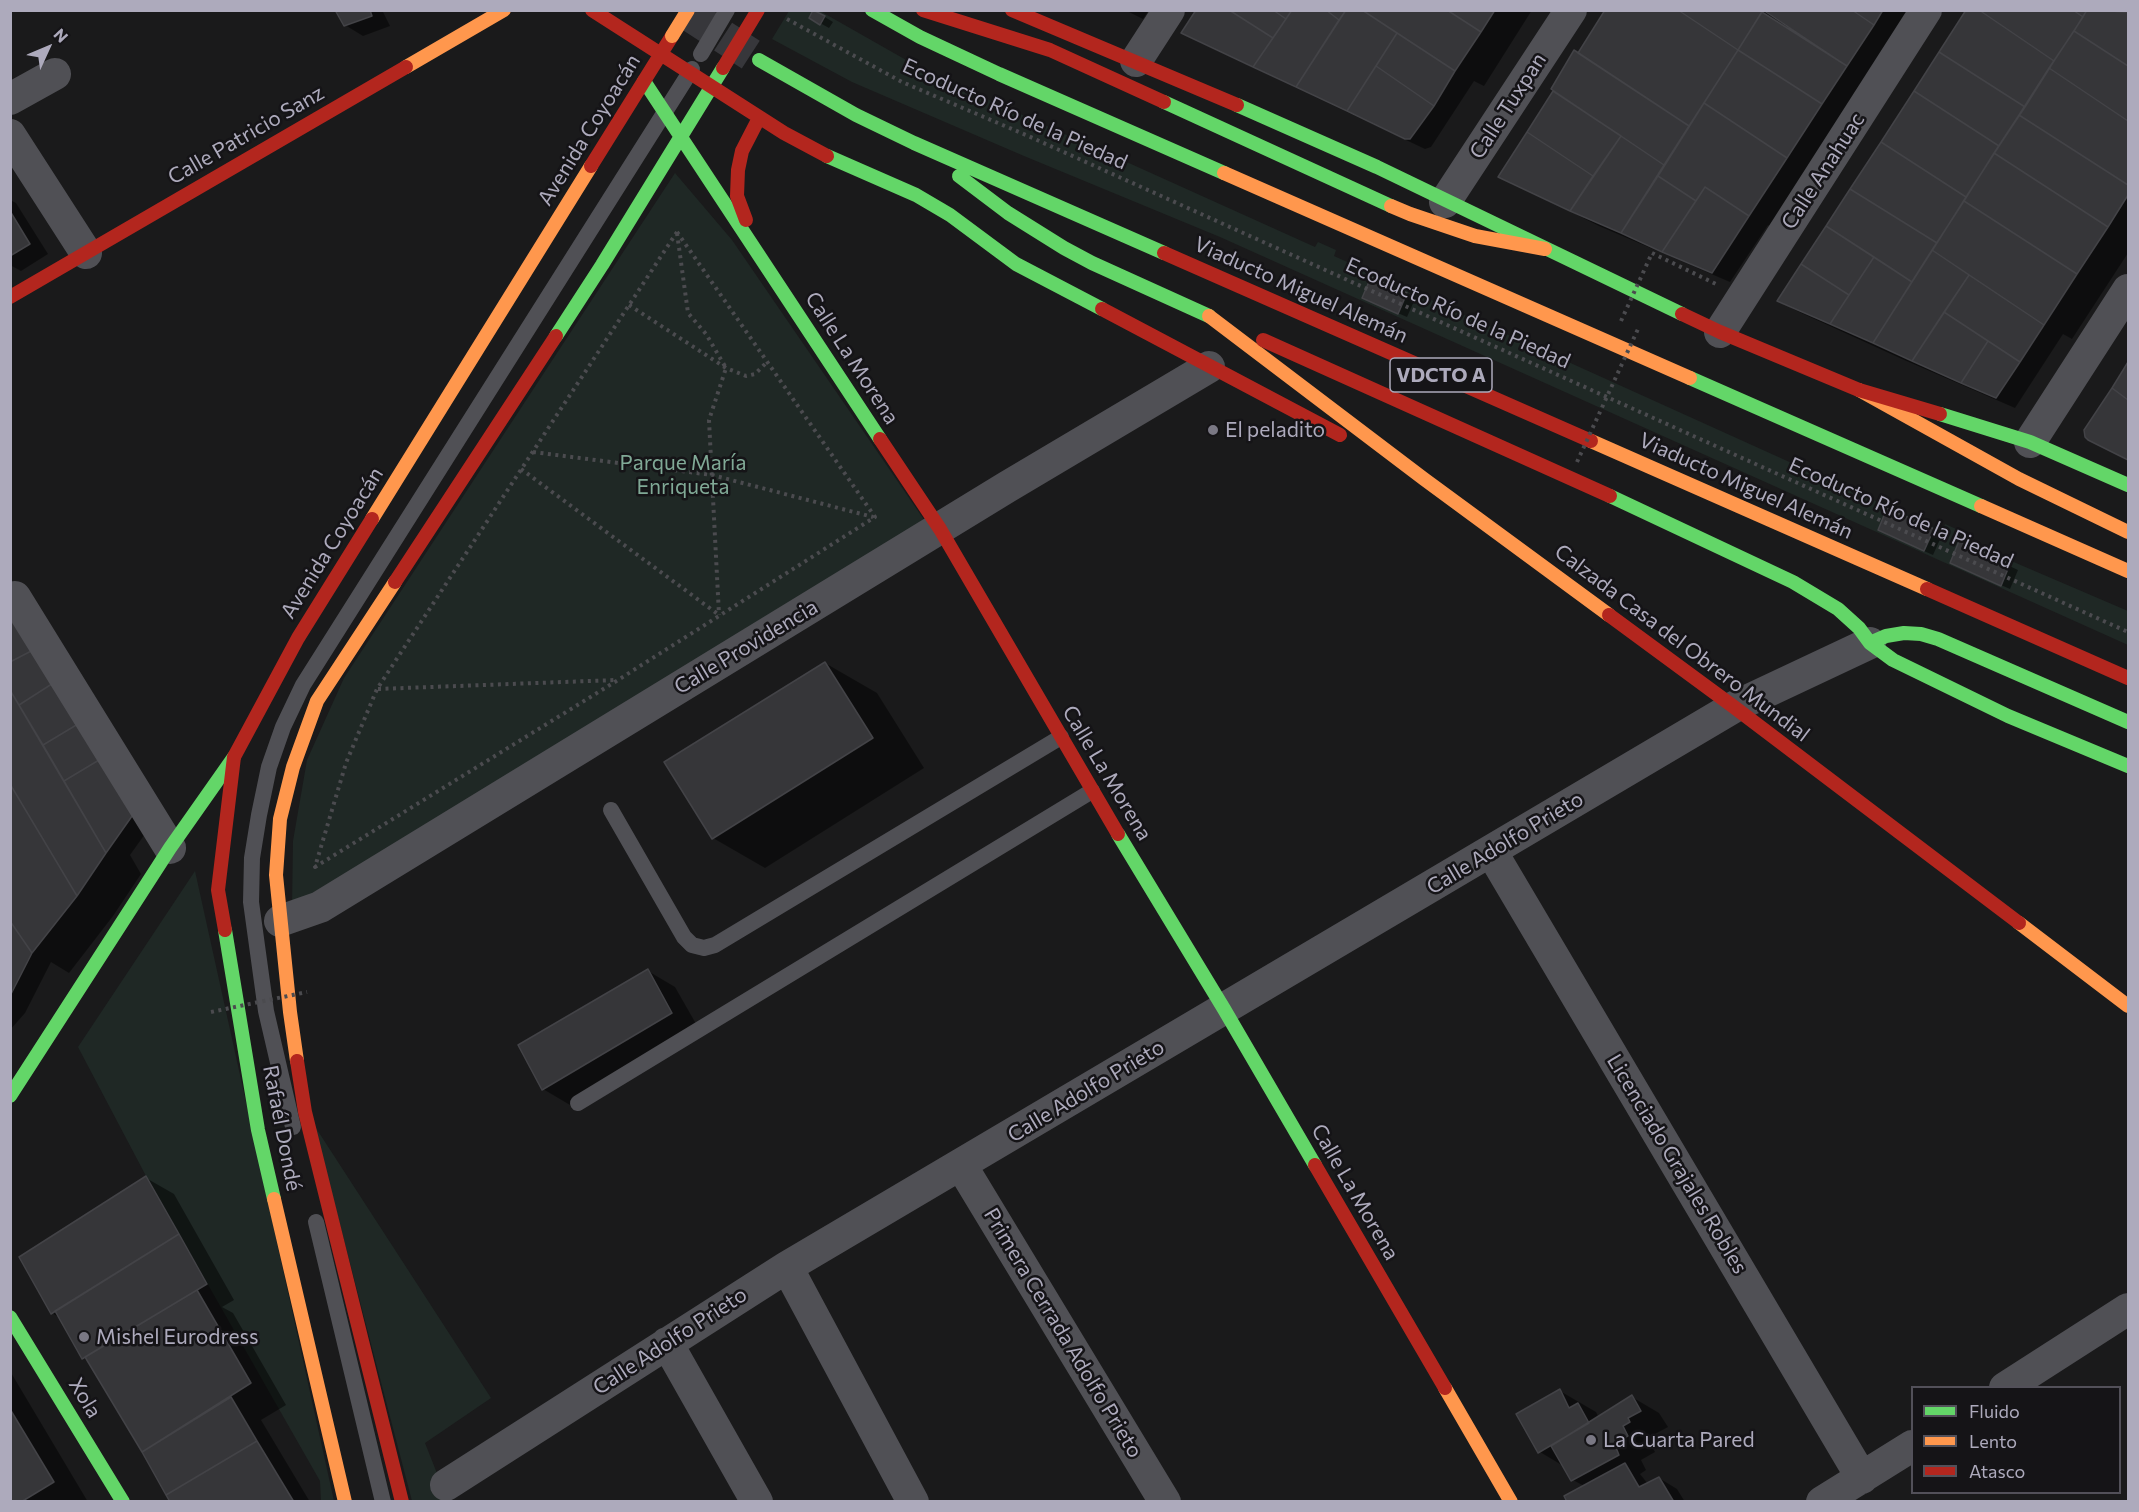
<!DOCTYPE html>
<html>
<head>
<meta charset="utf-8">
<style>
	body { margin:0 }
	#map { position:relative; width:2139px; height:1512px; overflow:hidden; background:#1a1a1b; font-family:Commissioner,sans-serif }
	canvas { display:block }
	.frame { position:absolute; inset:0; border:12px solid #adaabc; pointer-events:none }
	.legend { position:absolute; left:1911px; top:1386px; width:210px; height:108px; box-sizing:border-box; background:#151417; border:2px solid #525059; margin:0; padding:8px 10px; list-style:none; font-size:18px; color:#adaabc }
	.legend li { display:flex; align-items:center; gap:12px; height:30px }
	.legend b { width:30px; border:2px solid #525059 }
	.north { position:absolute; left:18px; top:18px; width:60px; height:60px; -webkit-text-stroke:4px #151417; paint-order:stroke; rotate:46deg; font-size:16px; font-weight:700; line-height:24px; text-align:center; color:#adaabc }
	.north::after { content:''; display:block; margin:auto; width:21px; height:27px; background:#adaabc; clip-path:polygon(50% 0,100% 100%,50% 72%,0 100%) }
</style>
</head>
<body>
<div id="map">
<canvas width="2139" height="1512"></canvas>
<div class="frame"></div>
<ul class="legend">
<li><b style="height:8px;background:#63d668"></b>Fluido</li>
<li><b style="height:8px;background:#ff974d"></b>Lento</li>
<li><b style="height:8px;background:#b3261e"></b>Atasco</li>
</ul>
<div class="north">N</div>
</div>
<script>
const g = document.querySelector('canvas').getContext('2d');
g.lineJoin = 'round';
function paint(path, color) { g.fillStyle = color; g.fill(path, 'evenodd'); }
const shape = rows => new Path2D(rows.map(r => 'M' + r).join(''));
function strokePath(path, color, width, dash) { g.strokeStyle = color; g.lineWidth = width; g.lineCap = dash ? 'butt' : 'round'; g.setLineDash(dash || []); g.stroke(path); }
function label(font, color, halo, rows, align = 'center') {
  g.font = font + ' Commissioner,sans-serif'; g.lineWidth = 5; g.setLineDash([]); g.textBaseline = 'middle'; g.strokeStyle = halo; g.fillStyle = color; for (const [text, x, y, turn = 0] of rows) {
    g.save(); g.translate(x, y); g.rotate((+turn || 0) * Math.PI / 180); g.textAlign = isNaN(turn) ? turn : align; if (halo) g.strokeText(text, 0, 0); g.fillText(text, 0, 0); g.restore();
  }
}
paint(shape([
	[789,11,820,11,922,69,956,85,1315,247,1318,242,1336,250,1334,256,1942,531,1945,524,1963,532,1960,539,2128,611,2128,645,1220,237,1024,156,852,82,772,39],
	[675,173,732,240,929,527,292,908,293,841,307,760,344,678],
	[195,871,334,1501,321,1501,320,1481,146,1176,78,1047],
	[314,1125,491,1398,425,1443,448,1501,412,1501]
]), '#1f2825');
paint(shape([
	[336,10,382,10,390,26,363,36,345,25],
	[1125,10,1149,10,1143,19],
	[1198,10,1532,10,1484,86,1474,81,1431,147,1425,149,1201,43,1183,33],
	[1607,10,1921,10,1777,230,1768,225,1730,282,1599,226,1500,176,1561,97,1578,54],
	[1968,10,2128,10,2128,253,2072,339,2063,334,2015,408,1902,359,1797,311,1779,301],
	[815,11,833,22,829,28,811,18],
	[10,200,16,203,48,254,21,271,10,265],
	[1406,295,1415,299,1407,317,1372,302],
	[2128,365,2128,461,2089,439,2086,431],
	[1933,530,1942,535,1933,555,1888,535],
	[1960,543,2018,570,2010,589,1960,567],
	[10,592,155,820,130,855,141,874,113,916,69,973,51,962,25,1013,10,1030],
	[825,663,877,693,924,768,765,868,713,838],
	[648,971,675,987,699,1029,570,1105,543,1089],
	[146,1178,174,1194,234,1300,222,1307,233,1313,286,1405,261,1420,310,1502,172,1502,91,1363,83,1358,60,1318,52,1313],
	[10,1371,88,1502,10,1502],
	[1560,1391,1596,1412,1598,1416,1632,1397,1659,1413,1668,1427,1655,1434,1656,1438,1650,1442,1655,1452,1641,1460,1646,1470,1640,1474,1648,1484,1659,1478,1677,1489,1685,1502,1569,1502,1584,1486,1573,1480,1565,1467,1540,1452]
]), '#0007');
const building = shape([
	[335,10,370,10,372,16,344,26,335,10],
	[813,10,825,16,820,25,809,18,813,10],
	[1196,10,1229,10,1273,38,1253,67,1181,33,1196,10],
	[1229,10,1273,10,1286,19,1273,38,1229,10],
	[1273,10,1292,10,1286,19,1273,10],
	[1292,10,1326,10,1339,20,1296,87,1253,67,1292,10],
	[1326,10,1346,10,1339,20,1326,10],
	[1346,10,1362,10,1397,33,1347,111,1296,87,1346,10],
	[1362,10,1447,10,1481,32,1455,71,1362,10],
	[1447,10,1495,10,1481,32,1447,10],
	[1605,10,1678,10,1738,50,1689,126,1578,53,1605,10],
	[1678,10,1763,10,1738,50,1678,10],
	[1763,10,1852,10,1874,25,1847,66,1763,10],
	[1852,10,1883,10,1874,25,1852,10],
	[1966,10,1979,10,2054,61,2025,107,1939,52,1966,10],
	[1979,10,2073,10,2083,17,2054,61,1979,10],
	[2073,10,2087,10,2083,17,2073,10],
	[2087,10,2128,12,2128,66,2074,31,2087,10],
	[1762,12,1847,66,1822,104,1738,50,1762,12],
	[2074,31,2128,66,2128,121,2049,68,2074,31],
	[1397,33,1455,71,1434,106,1376,66,1397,33],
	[1574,50,1689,126,1664,165,1551,89,1574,50],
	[1738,50,1822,104,1787,158,1704,103,1738,50],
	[1939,52,2025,107,1999,146,1914,91,1939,52],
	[1376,66,1434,106,1410,139,1405,139,1347,111,1376,66],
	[2049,68,2128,121,2128,185,2019,115,2049,68],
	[1553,91,1621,136,1593,176,1527,132,1553,91],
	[1914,91,1999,146,1966,197,1881,142,1914,91],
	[1704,103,1787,158,1749,216,1705,187,1696,201,1658,176,1704,103],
	[2019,115,2128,185,2128,195,2108,227,1994,153,2019,115],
	[1527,132,1593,176,1570,211,1498,177,1527,132],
	[1621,136,1664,165,1621,233,1570,211,1621,136],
	[1881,142,1966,197,1937,243,1850,189,1881,142],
	[1994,153,2108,227,2077,274,1964,201,1994,153],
	[1658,176,1696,201,1662,252,1621,233,1658,176],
	[1705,187,1749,216,1712,273,1662,252,1705,187],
	[1850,189,1937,243,1912,282,1826,226,1850,189],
	[1964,201,2077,274,2044,325,1932,250,1964,201],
	[10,211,30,244,10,256,10,211],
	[1826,226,1874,257,1849,295,1801,264,1826,226],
	[1932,250,1969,275,1912,361,1873,343,1932,250],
	[1874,257,1912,282,1873,343,1830,324,1874,257],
	[1801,264,1849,295,1830,324,1777,301,1801,264],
	[1969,275,2044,325,2020,362,1944,312,1969,275],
	[1371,277,1407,293,1398,314,1362,298,1371,277],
	[1944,312,1988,341,1961,383,1912,361,1944,312],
	[1988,341,2020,362,1996,398,1961,383,1988,341],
	[2128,362,2128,400,2112,388,2128,362],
	[2112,388,2128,400,2128,460,2088,440,2085,437,2084,430,2112,388],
	[1887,508,1934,529,1924,551,1878,530,1887,508],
	[1959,541,2010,564,2001,586,1950,563,1959,541],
	[10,606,37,648,10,662,10,606],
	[37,648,58,680,19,705,10,690,10,662,37,648],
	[825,662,873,738,712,839,664,762,825,662],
	[58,680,83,721,43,745,19,705,58,680],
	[10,690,106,853,77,896,10,784,10,690],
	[83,721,104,757,64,781,43,745,83,721],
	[104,757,137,809,106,853,64,781,104,757],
	[10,784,77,896,32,953,10,921,10,784],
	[10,921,32,953,10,996,10,921],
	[648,969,672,1013,542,1090,518,1045,648,969],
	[146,1176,179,1234,51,1314,19,1257,146,1176],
	[179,1234,207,1284,82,1359,55,1311,179,1234],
	[197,1290,251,1383,142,1452,85,1357,197,1290],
	[1560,1389,1569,1408,1578,1403,1589,1423,1538,1453,1516,1414,1560,1389],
	[1632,1395,1641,1411,1628,1418,1630,1422,1623,1426,1628,1436,1615,1445,1619,1455,1571,1481,1551,1446,1632,1395],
	[231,1397,257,1441,166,1495,142,1452,231,1397],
	[10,1409,54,1482,21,1502,10,1502,10,1409],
	[257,1441,294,1502,170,1502,166,1495,257,1441],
	[1625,1463,1639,1487,1659,1477,1674,1502,1567,1502,1564,1496,1625,1463]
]);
paint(building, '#363639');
strokePath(building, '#434347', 1.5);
strokePath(shape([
	[682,10,759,60]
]), '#37373b', 33, [33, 16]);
strokePath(shape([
	[787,19,902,82,1026,135,2128,632],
	[677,232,875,517,618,680,315,867,346,763,377,689,677,232],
	[677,233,688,313,706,334,726,368,709,420,719,615],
	[1652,253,1716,284],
	[629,305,726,368,746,376,755,374,767,362],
	[533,452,712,475,873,517],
	[521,469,719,615],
	[378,689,616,680]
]), '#4b4b4f', 4, [3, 4.5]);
strokePath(shape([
	[611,810,684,937,692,945,704,948,715,945,1061,737],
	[578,1103,1092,791],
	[293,1127,266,1011,251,902,252,858,259,815,269,767,283,727,303,685,692,69],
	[316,1222,383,1502]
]), '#505055', 16);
strokePath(shape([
	[1136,61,1169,10],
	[10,99,55,74],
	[10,135,86,253],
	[1445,202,1571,10],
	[1720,332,1926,10],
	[2030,442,2128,290],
	[15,597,170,848],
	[1491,851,1862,1478],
	[280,921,320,907,1007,487,1209,367],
	[961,1165,1165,1502],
	[787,1267,913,1502],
	[667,1343,757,1502],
	[2005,1388,2128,1309],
	[446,1485,787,1267,1734,707,1870,643],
	[1822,1502,1912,1446]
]), '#505055', 32);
strokePath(shape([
	[872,10,920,37,999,74,1224,173],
	[759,60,856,115,914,143,1164,253],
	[644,81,880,439],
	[1164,102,1391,206],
	[1237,105,1377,167,1682,314],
	[827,156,916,195,950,215,1016,264,1102,309],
	[959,176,1008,213,1064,248,1092,263,1209,316],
	[556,336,602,265,723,68],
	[1690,378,1981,506],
	[1940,414,2030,442,2128,485],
	[1610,496,1793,582,1838,609,1859,628,1870,643,1893,660,2008,716,2128,766],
	[1870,643,1886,636,1904,633,1921,634,1938,639,2128,722],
	[1118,834,1224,1009,1315,1165],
	[225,930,258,1130,274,1199],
	[10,1096,170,848,234,757],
	[10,1317,123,1502]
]), '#63d668', 14);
strokePath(shape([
	[406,67,504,10],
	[1224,173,1690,378],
	[1391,206,1410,214,1475,236,1545,249],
	[1209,316,1424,479,1609,615],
	[1859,390,2019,479,2128,532],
	[1591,441,1927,589],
	[1981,506,2128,571],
	[372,519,591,166],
	[2019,923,2128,1006],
	[297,1061,290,1012,276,875,280,819,293,767,317,701,395,582],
	[274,1199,345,1502],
	[1445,1388,1511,1502]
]), '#ff974d', 14);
strokePath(shape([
	[592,10,784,133,827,156],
	[923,10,1050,50,1164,102],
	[1012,10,1237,105],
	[591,166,672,36],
	[746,220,737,196,738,170,742,151,759,118],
	[1164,253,1591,441],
	[10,297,406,67],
	[1102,309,1340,435],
	[1682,314,1720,332,1859,390,1940,414],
	[1263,340,1610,496],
	[880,439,940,529,1118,834],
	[395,582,556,336],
	[1927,589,2128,678],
	[1609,615,1734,707,2019,923],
	[225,930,218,890,234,757,298,638,372,519],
	[297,1061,305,1112,402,1502],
	[1315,1165,1445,1388]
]), '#b3261e', 14);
strokePath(shape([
	[1621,321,1652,253],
	[1577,462,1638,329],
	[211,1012,307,992]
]), '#4b4b4f', 4, [3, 4.5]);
strokePath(shape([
	[701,54,727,10]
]), '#505055', 16);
strokePath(shape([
	[672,36,688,10]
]), '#ff974d', 14);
strokePath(shape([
	[723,68,758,10]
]), '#b3261e', 14);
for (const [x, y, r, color] of [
	[1213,430,6,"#7a7884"],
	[84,1337,6,"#7a7884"],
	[1591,1440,6,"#7a7884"]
]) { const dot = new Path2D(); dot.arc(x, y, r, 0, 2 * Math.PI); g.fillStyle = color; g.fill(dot); strokePath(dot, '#151417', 2); }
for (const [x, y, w] of [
	[1441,375,102]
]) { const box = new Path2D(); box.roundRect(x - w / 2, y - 17, w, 34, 4.5); g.fillStyle = '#151417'; g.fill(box); strokePath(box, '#adaabc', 1.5); }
label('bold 20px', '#adaabc', null, [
	["VDCTO A",1441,375]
]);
label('21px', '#adaabc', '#151417', [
	["Calle Tuxpan",1508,106,-57],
	["Ecoducto Río de la Piedad",1015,114,24],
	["Avenida Coyoacán",589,130,-58],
	["Calle Patricio Sanz",246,135,-30],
	["Calle Anahuac",1823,171,-57],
	["Viaducto Miguel Alemán",1301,290,24],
	["Ecoducto Río de la Piedad",1458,313,24],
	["Calle La Morena",852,358,57],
	["Viaducto Miguel Alemán",1746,486,24],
	["Ecoducto Río de la Piedad",1901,513,24],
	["Avenida Coyoacán",332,543,-58],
	["Calzada Casa del Obrero Mundial",1682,643,37],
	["Calle Providencia",746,647,-31],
	["Calle La Morena",1107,773,59],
	["Calle Adolfo Prieto",1505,843,-31],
	["Calle Adolfo Prieto",1086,1091,-31],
	["Rafaél Dondé",282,1128,79],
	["Licenciado Grajales Robles",1677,1164,59],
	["Calle La Morena",1355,1192,60],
	["Primera Cerrada Adolfo Prieto",1063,1333,59],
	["Calle Adolfo Prieto",670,1341,-33],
	["Xola",85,1398,59]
]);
label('21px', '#adaabc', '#151417', [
	["El peladito",1225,430],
	["Mishel Eurodress",96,1337],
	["La Cuarta Pared",1603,1440]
], 'left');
label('21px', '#80a996', '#151417', [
	["Parque María",683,463],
	["Enriqueta",683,487]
]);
</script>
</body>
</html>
